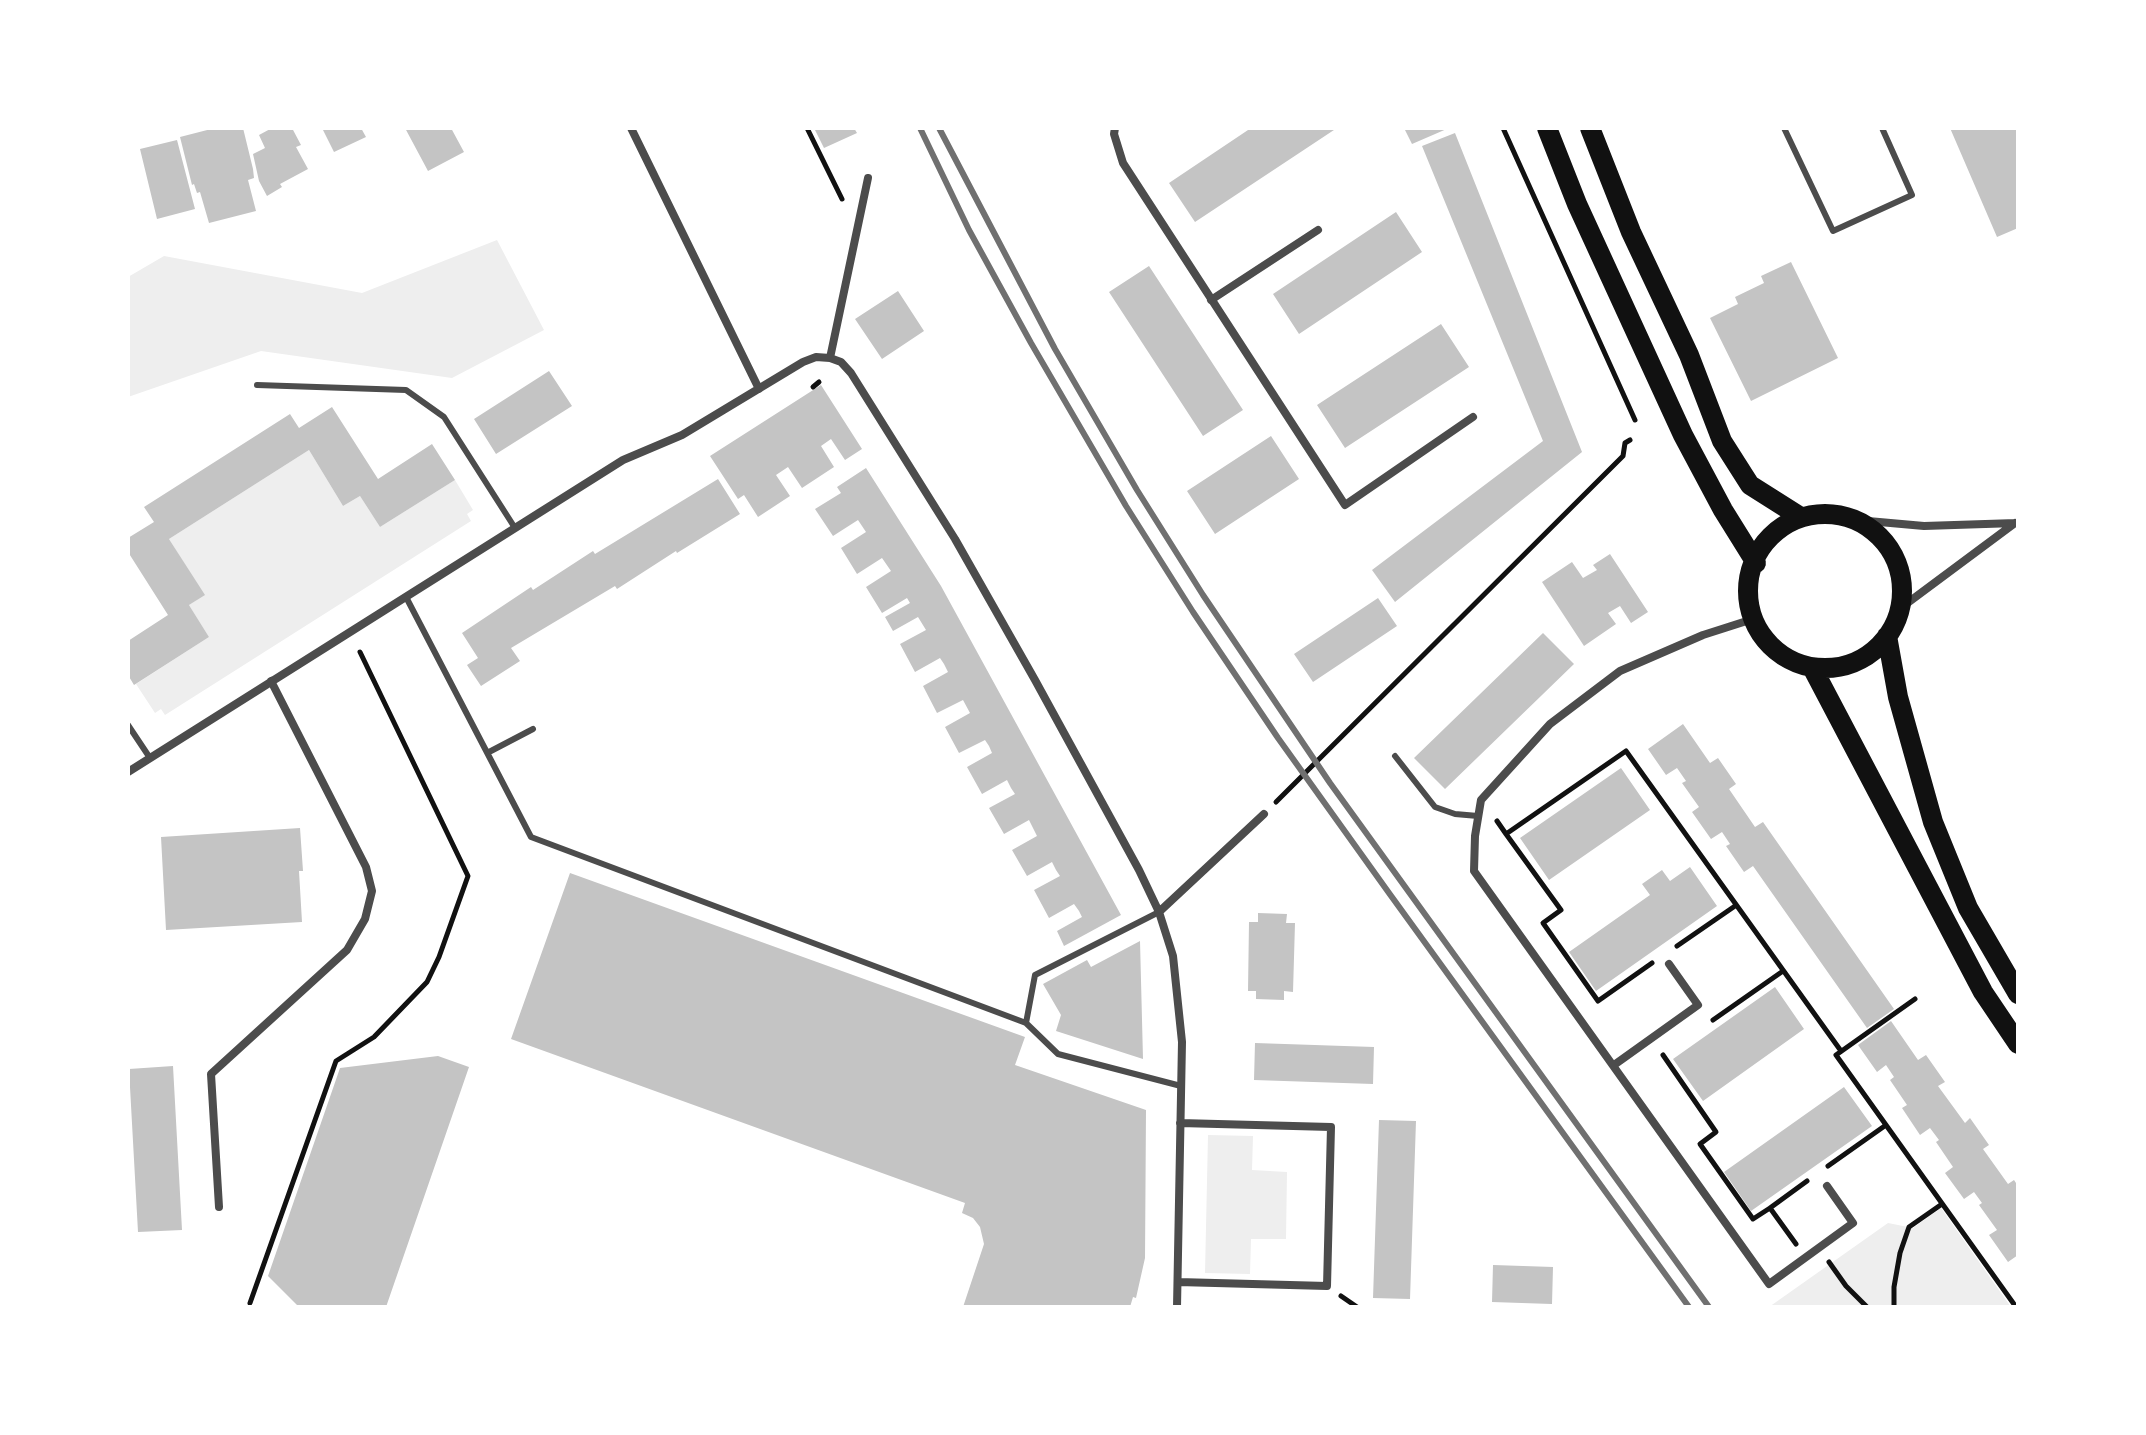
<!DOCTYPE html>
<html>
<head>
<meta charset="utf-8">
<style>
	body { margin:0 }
	#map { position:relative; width:2146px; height:1435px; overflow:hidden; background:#fff; font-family:Ubuntu,sans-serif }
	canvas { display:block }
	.frame { position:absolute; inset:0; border:130px solid #fff; pointer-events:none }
</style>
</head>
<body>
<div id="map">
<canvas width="2146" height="1435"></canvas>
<div class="frame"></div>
</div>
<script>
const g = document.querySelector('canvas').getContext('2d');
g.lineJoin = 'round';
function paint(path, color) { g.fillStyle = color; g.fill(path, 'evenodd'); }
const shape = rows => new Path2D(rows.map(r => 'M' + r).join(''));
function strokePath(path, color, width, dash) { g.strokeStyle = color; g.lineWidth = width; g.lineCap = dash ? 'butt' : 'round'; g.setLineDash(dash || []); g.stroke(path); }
paint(shape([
	[497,240,544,330,452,378,261,351,128,397,128,277,164,256,362,293],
	[309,450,343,506,360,496,380,527,455,480,473,510,467,514,471,521,165,715,161,709,155,713,136,684,209,637,189,605,204,595,169,539],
	[1208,1135,1253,1136,1252,1170,1287,1172,1286,1239,1251,1239,1250,1274,1205,1273],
	[1941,1208,2011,1307,1769,1307,1888,1223,1913,1228]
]), '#eee');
paint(shape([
	[215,128,243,128,253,169,254,178,248,180,256,211,209,223,200,192,197,193,194,184,192,185,180,137],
	[272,128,292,128,301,145,296,147,308,169,280,184,282,187,267,196,259,181,253,154,265,148,259,135],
	[322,128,361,128,366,137,334,152],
	[405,128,451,128,464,152,428,171],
	[814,128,854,128,857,133,824,148],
	[1251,128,1337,128,1195,222,1169,183],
	[1404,128,1449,128,1412,144],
	[1950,128,2018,128,2018,228,1997,237],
	[1455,133,1582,452,1395,602,1372,570,1543,441,1422,146],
	[177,140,195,209,157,219,140,149],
	[1396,212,1422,252,1299,334,1273,294],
	[1791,262,1838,358,1751,401,1710,318,1738,304,1735,297,1764,283,1761,276],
	[1149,266,1243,410,1203,436,1109,292],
	[898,291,924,331,882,359,855,319],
	[1441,324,1469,367,1345,448,1317,405],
	[549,371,572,406,496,454,474,419],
	[821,385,862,449,845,460,831,439,821,446,834,467,802,488,788,467,776,475,790,496,758,517,744,495,738,499,710,456],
	[332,407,378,479,432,444,455,480,380,527,360,496,343,506,309,450,169,539,205,595,189,605,209,637,134,685,128,675,128,641,168,615,128,552,128,538,154,522,144,507,290,414,299,428],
	[1271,436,1299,479,1215,534,1187,491],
	[866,468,941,586,1121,915,1064,946,1057,931,1082,917,1079,911,1074,904,1049,918,1034,890,1060,876,1056,870,1052,862,1027,876,1012,850,1037,836,1029,820,1004,834,989,808,1015,794,1011,788,1007,780,982,794,967,767,992,753,989,746,985,740,959,753,945,727,970,713,963,700,937,713,923,686,948,672,944,664,940,658,915,672,900,644,926,630,918,617,893,631,885,617,910,603,907,598,882,613,866,587,891,571,882,558,857,574,841,548,866,532,858,520,833,536,815,509,841,493,837,487],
	[718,479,740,514,677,553,676,551,617,589,615,586,511,648,520,661,481,686,467,665,478,658,462,633,531,587,533,590,593,551,595,554],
	[1610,554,1648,612,1631,623,1620,606,1608,613,1616,624,1584,646,1542,582,1572,562,1583,578,1597,570,1593,565],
	[1378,598,1397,626,1313,682,1294,654],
	[1543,633,1574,664,1445,789,1414,758],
	[1683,724,1710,763,1718,758,1736,784,1729,789,1755,827,1763,822,1894,1009,1867,1028,1753,866,1744,872,1726,846,1730,844,1722,832,1711,839,1692,812,1699,807,1682,783,1686,781,1677,768,1666,775,1648,749],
	[1621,768,1650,810,1549,880,1520,838],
	[300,828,303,871,299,871,302,922,166,930,161,837],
	[1690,867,1717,906,1596,991,1569,952,1650,895,1642,884,1662,870,1670,881],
	[570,873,1025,1037,1015,1065,1146,1110,1145,1258,1136,1298,1133,1297,1130,1307,963,1307,984,1244,980,1227,973,1218,962,1213,965,1203,511,1039],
	[1258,913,1287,914,1286,923,1295,923,1293,992,1284,991,1284,1000,1256,999,1256,991,1248,991,1249,922,1258,922],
	[1140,941,1143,1059,1056,1031,1061,1015,1043,984,1087,960,1091,967],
	[1775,987,1804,1029,1703,1101,1673,1059],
	[1891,1021,1918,1060,1926,1055,1945,1082,1938,1086,1965,1123,1970,1118,1989,1145,1983,1149,2008,1184,2014,1180,2018,1186,2018,1255,2008,1262,1989,1235,1997,1230,1979,1205,1982,1203,1974,1192,1964,1199,1945,1173,1953,1167,1936,1142,1939,1140,1930,1128,1920,1135,1902,1108,1907,1105,1890,1080,1894,1077,1886,1065,1877,1072,1858,1045],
	[1255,1043,1374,1047,1373,1084,1254,1080],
	[438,1056,469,1067,386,1307,299,1307,268,1276,340,1068],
	[173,1066,182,1230,138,1232,129,1069],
	[1844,1087,1872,1126,1751,1211,1724,1172],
	[1379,1120,1416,1121,1410,1299,1373,1298],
	[1493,1265,1553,1267,1552,1304,1492,1302]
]), '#c4c4c4');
strokePath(shape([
	[807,128,842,199],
	[1503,128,1635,420],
	[813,387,819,382],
	[1276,802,1623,456,1625,443,1630,440],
	[1497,821,1506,834,1626,751,1841,1051],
	[1506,834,1561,910,1543,923,1598,1001,1652,963],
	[1677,946,1735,906],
	[1915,999,1836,1055,2016,1307],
	[1713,1020,1783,971],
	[1663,1055,1716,1132,1700,1144,1753,1219,1770,1208],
	[1828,1166,1886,1125],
	[1796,1244,1770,1208,1807,1181],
	[1829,1262,1846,1286,1867,1307],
	[1341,1296,1357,1307],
	[250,1303,336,1061,374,1037,427,982,439,957,468,876,360,652],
	[1894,1307,1894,1287,1900,1253,1909,1227,1942,1204]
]), '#111', 5);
strokePath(shape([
	[1784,128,1833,231,1912,195,1882,128],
	[257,385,406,390,444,417,515,528],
	[406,597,531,837,1026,1023,1058,1054,1181,1086],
	[128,725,150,758],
	[489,752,533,729],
	[1395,756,1435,807,1455,814,1478,816],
	[1026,1023,1035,975,1159,912]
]), '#4c4c4c', 6);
strokePath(shape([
	[631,128,759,389],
	[1115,128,1114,134,1123,163,1345,505,1473,417],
	[1211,300,1318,230],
	[830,358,868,178],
	[1857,520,1924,526,2016,523],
	[1898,610,2015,523],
	[1753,619,1703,635,1620,671,1550,724,1481,800,1475,836,1474,871,1769,1284,1853,1223,1827,1186],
	[128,772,623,460,682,435,803,362,816,357,830,358,841,362,851,373,955,539,1035,680,1139,870,1159,912,1173,956,1182,1042,1177,1307],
	[1159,912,1264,814],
	[1614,1065,1698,1005,1669,964],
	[219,1207,211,1074,347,950,365,919,372,891,366,867,271,681],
	[1178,1282,1327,1286,1331,1127,1180,1123]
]), '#4c4c4c', 8);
strokePath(shape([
	[1547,128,1577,204,1683,435,1723,510,1756,563],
	[1590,128,1631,232,1689,355,1722,441,1750,485,1799,516],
	'1748 591a77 77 0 1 1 154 0a77 77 0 1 1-154 0Z',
	[1887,636,1898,697,1933,822,1968,908,2018,994],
	[1813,669,1983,992,2018,1044]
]), '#111', 20);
strokePath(shape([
	[920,128,969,230,1031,343,1126,506,1193,612,1278,738,1389,893,1689,1307],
	[939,128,1055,349,1137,490,1203,595,1330,783,1709,1307]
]), '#707070', 6);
</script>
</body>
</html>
